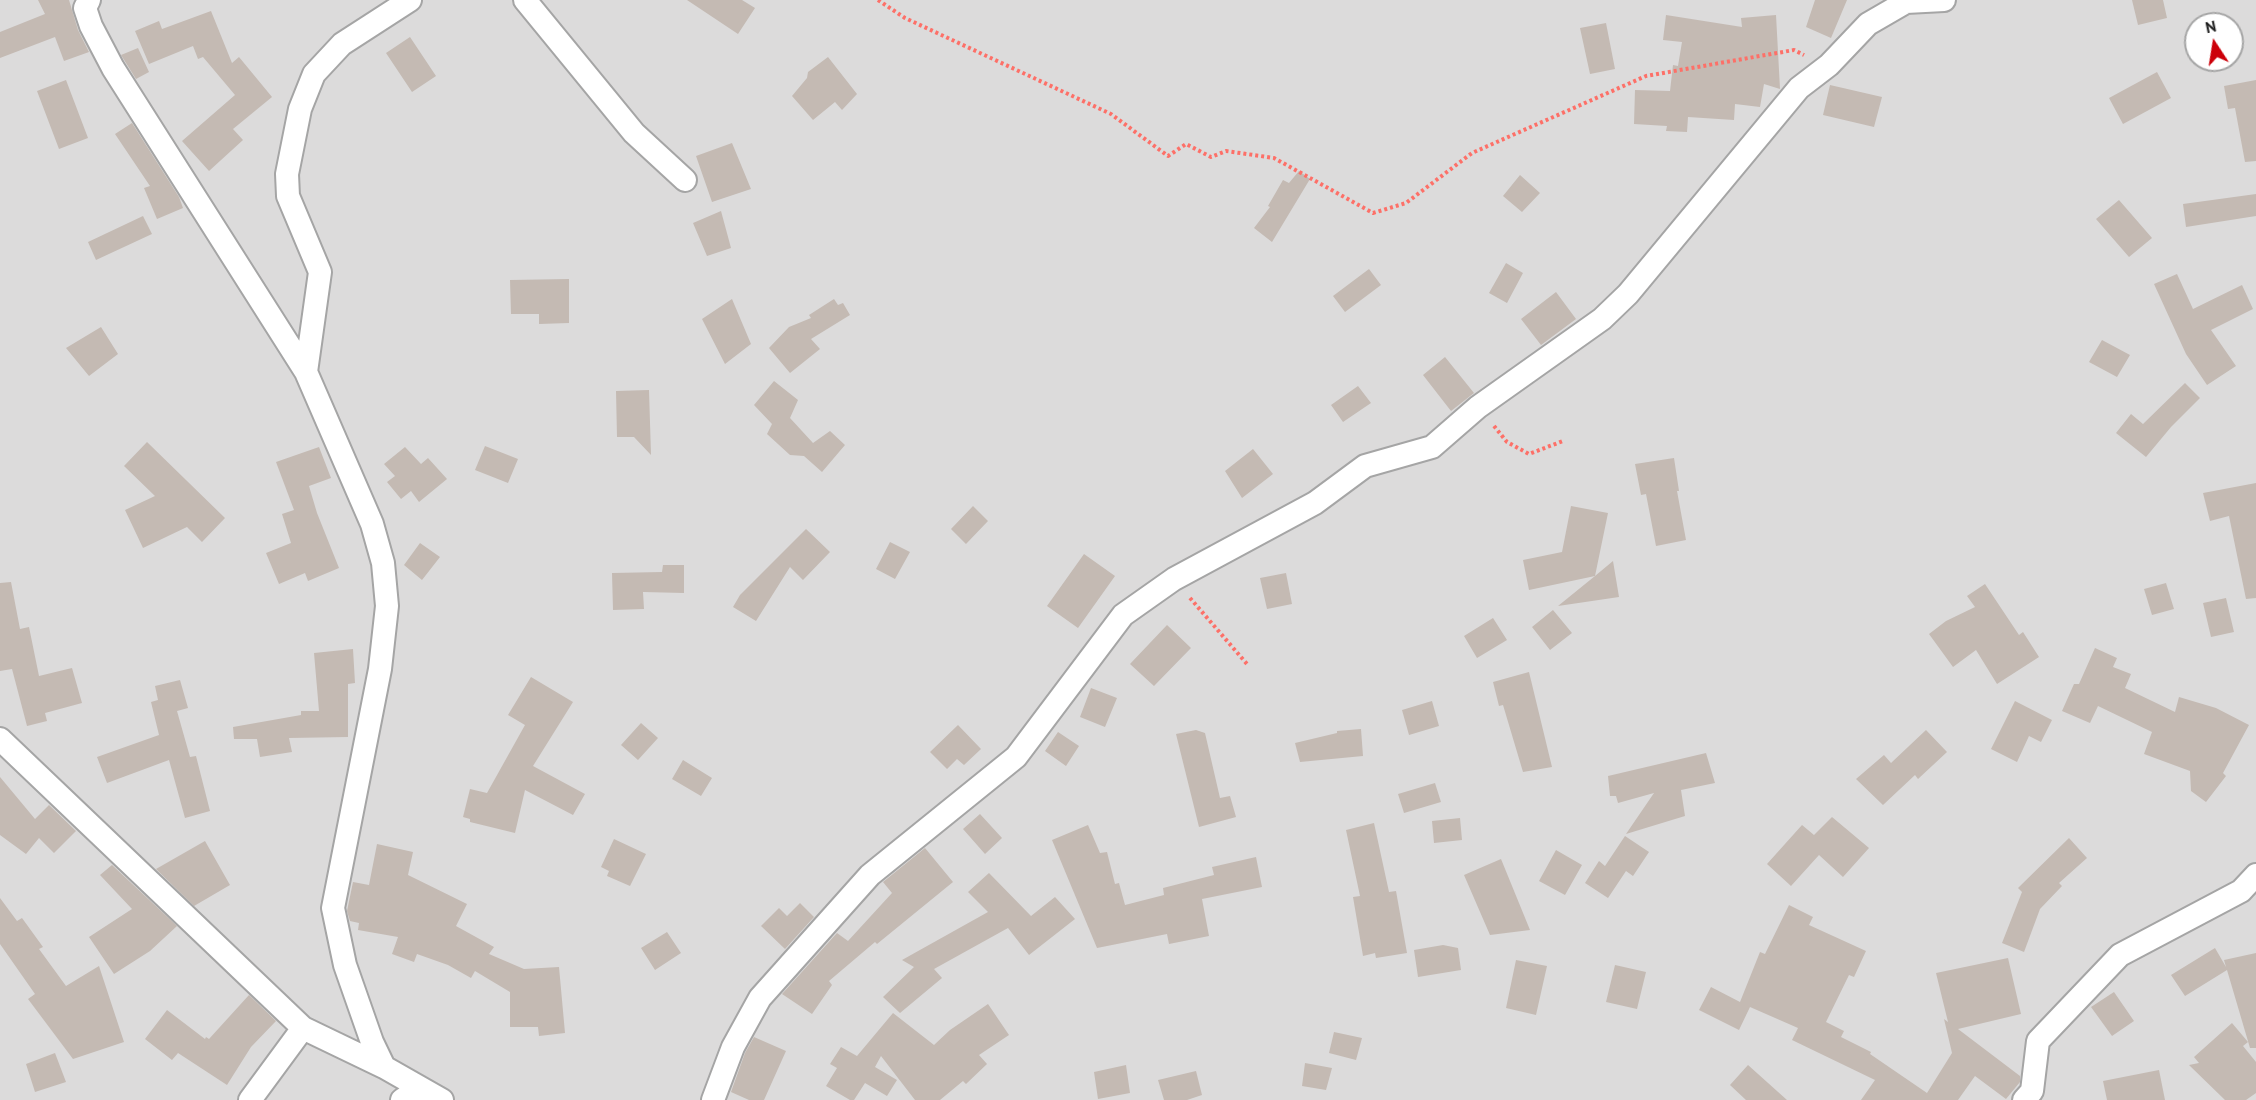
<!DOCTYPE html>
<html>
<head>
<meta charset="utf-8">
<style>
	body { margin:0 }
	#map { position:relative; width:2256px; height:1100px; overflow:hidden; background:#efebe4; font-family:"PT Sans",sans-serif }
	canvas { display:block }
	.north { position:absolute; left:2184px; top:12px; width:60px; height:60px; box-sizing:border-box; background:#fff; border:2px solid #a5a5a5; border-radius:50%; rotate:348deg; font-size:16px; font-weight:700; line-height:24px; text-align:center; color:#1e1e1e }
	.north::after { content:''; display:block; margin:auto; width:21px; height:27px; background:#cc0009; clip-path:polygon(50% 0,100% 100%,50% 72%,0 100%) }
</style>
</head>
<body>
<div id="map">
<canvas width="2256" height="1100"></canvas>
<div class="north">N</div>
</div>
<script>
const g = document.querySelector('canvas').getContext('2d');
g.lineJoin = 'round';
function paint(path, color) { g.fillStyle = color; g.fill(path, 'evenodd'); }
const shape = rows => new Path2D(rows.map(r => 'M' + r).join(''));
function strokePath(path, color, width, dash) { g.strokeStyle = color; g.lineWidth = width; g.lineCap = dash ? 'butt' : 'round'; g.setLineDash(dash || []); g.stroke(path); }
paint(shape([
	[0,0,2256,0,2256,1100,0,1100],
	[2196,24,2232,24,2232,60,2196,60]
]), '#dcdbdb');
paint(shape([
	[38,0,69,0,78,30,89,52,64,61,55,37,0,58,0,32,45,14],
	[687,0,742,0,755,8,738,34],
	[1815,0,1847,0,1831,38,1806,27],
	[2132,0,2163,0,2167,18,2138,25],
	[211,11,232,63,239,57,272,97,233,129,243,140,209,171,182,141,235,95,203,57,198,59,193,46,149,64,135,31,159,21,162,29],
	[1666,15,1742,27,1741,18,1776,15,1780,89,1764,84,1760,107,1735,104,1734,120,1688,117,1687,132,1666,131,1667,126,1634,124,1635,90,1670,91,1673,65,1678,66,1682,42,1663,40],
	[1606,23,1615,69,1590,74,1580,28],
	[410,37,436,76,412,92,386,53],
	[138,48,149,72,136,79,121,55],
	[828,57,857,94,842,110,835,102,813,120,792,96,807,78,808,72],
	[2157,72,2171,98,2123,124,2109,98],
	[66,80,88,138,59,149,37,91],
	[2256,80,2256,161,2245,162,2235,108,2228,109,2224,86],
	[1830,85,1882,97,1874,127,1823,115],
	[132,123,179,197,183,208,157,219,144,188,150,186,115,134],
	[732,143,751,189,712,202,696,156],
	[1299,171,1310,179,1272,242,1254,228,1270,207,1268,206,1283,180,1289,183],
	[1520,175,1540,193,1522,212,1503,196],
	[2256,194,2256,216,2186,227,2183,204],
	[2119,200,2152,238,2129,257,2096,219],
	[721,211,731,248,707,256,693,223],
	[143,216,152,234,96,260,88,242],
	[1506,263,1523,273,1507,303,1489,293],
	[1369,269,1381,285,1345,312,1333,296],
	[2177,274,2193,309,2242,285,2253,309,2211,330,2236,366,2207,385,2186,354,2154,284],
	[569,279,569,323,539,324,539,314,511,314,510,280],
	[1556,292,1576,319,1541,345,1521,319],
	[732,299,751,344,725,364,702,319],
	[834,299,838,305,843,303,850,315,811,339,820,349,790,373,769,348,789,327,811,318,809,315],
	[101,327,118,354,89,376,66,348],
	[2102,340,2130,355,2117,377,2089,362],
	[1445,357,1474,393,1451,411,1423,375],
	[774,381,798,400,790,418,813,443,830,431,845,445,822,472,804,456,790,455,767,434,772,424,754,405],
	[2185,383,2200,398,2171,427,2146,457,2116,433,2131,414,2143,424],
	[1358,386,1371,403,1343,422,1331,405],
	[649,390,651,455,634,437,617,437,616,391],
	[147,442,225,518,202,542,187,527,143,548,125,510,155,496,124,466],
	[485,446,518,459,508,483,475,470],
	[319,447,331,478,309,486,317,513,339,568,308,581,305,573,279,584,266,553,291,543,282,514,294,510,276,462],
	[405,447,421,464,428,458,447,479,419,502,411,491,401,499,387,482,395,476,384,464],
	[1253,449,1273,474,1242,498,1225,471],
	[1674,458,1679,491,1677,491,1686,540,1656,546,1646,494,1641,495,1635,464],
	[2256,483,2256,598,2246,599,2229,516,2210,521,2203,493],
	[973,506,988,521,966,544,951,529],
	[1571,506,1608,513,1595,576,1613,561,1619,597,1558,606,1595,576,1529,590,1523,560,1562,552],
	[806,529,830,552,803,580,790,567,756,621,733,607,740,595],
	[890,542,910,552,895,579,876,569],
	[420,543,440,557,422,580,404,565],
	[1084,554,1115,576,1078,628,1047,606],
	[663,565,684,565,684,593,643,592,644,609,613,610,612,573,662,572],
	[1286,573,1292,604,1267,609,1260,578],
	[11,582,20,629,29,627,39,676,72,668,82,703,45,713,47,721,27,726,12,669,0,671,0,583],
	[2166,583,2174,609,2152,615,2144,589],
	[1985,584,2019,635,2023,632,2039,657,1997,684,1976,650,1953,667,1929,634,1946,621,1975,607,1967,596],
	[2226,598,2234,632,2211,637,2203,603],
	[1553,610,1572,633,1550,650,1532,627],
	[1493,618,1507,640,1477,658,1464,636],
	[1167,625,1191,648,1154,686,1130,664],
	[2095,648,2117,658,2113,667,2131,674,2125,688,2175,712,2179,697,2216,708,2249,725,2223,773,2226,776,2206,802,2191,791,2190,771,2144,754,2152,732,2098,706,2090,723,2062,711,2074,684,2079,684],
	[353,649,355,683,348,684,348,737,289,738,292,752,260,757,257,739,234,739,233,727,301,715,301,711,319,711,314,653],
	[1529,672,1552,767,1523,772,1503,705,1499,706,1493,682],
	[531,677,573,702,533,766,585,794,573,815,525,790,515,833,470,822,470,819,463,817,470,789,487,793,525,725,508,715],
	[180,680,188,708,177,711,190,757,196,756,210,811,185,818,169,760,107,783,97,757,159,735,151,702,158,700,155,686],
	[1091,688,1117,698,1105,727,1080,717],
	[1432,701,1439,726,1409,735,1402,710],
	[2015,701,2052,720,2041,742,2029,736,2017,762,1991,749],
	[641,723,658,738,638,760,621,745],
	[958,725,981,749,964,765,957,759,947,769,930,752],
	[1361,729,1363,756,1300,762,1295,743,1337,733,1337,731],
	[1196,730,1205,733,1220,798,1230,796,1236,817,1199,827,1176,734],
	[1926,730,1947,752,1918,779,1915,775,1883,805,1856,779,1884,755,1891,763],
	[1058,732,1079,746,1066,766,1045,751],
	[1706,753,1715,783,1681,790,1685,816,1626,834,1654,793,1618,803,1616,796,1610,796,1608,776],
	[683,760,712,778,701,796,672,779],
	[0,777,35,819,49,805,76,831,54,853,39,838,26,854,0,835],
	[1435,783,1441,802,1404,813,1398,794],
	[980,814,1002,838,985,854,963,829],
	[1832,817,1869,848,1843,877,1819,855,1791,886,1767,864,1802,825,1814,835],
	[1460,818,1462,840,1434,843,1432,821],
	[1374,823,1389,892,1396,891,1407,953,1376,958,1375,953,1363,956,1353,897,1360,896,1346,830],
	[1088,825,1100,853,1107,852,1115,884,1119,883,1125,905,1164,895,1163,888,1214,875,1212,867,1256,857,1262,887,1202,899,1209,936,1169,944,1167,934,1097,948,1052,840],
	[1625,836,1649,852,1633,876,1626,871,1608,898,1585,883,1599,861,1605,866],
	[2069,838,2087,858,2059,883,2062,886,2040,909,2024,952,2002,943,2022,892,2018,888],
	[614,839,646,854,630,886,607,876,609,871,601,867],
	[205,841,230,885,194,906,156,869],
	[377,844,413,852,408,875,467,904,456,926,494,947,489,954,524,969,559,967,565,1033,539,1036,538,1027,510,1027,510,992,475,971,471,978,448,965,417,954,414,962,392,954,398,937,358,930,359,923,350,921,347,911,353,882,369,885],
	[925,848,953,882,877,944,875,942,829,981,832,985,812,1014,782,994,837,933,848,941,892,893,883,882],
	[1556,850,1582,865,1565,895,1539,881],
	[1501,859,1530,930,1490,935,1464,875],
	[112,865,177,926,150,951,114,974,89,937,132,909,100,875],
	[989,873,1031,916,1055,897,1075,919,1029,955,1008,928,934,969,942,978,900,1013,883,997,914,967,902,960,988,912,968,892],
	[0,898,17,921,22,918,43,947,39,949,66,986,99,966,124,1042,73,1059,28,999,35,994,0,944],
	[800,903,814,917,785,949,761,926,779,908,787,916],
	[1789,905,1813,917,1809,925,1866,951,1854,977,1849,975,1826,1022,1844,1031,1841,1037,1871,1052,1870,1054,1927,1093,1952,1053,1944,1019,1948,1022,1936,973,2008,958,2021,1014,1958,1029,2020,1076,2020,1082,2006,1099,1975,1076,1958,1100,1861,1100,1875,1080,1792,1040,1798,1028,1750,1007,1739,1030,1699,1010,1711,987,1740,1002,1760,952,1765,954],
	[667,932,681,953,655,970,641,948],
	[1443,945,1458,948,1461,970,1418,977,1414,950],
	[2215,948,2226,967,2224,960,2256,953,2256,1048,2250,1048,2227,970,2185,996,2171,975],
	[1516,960,1547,966,1536,1015,1506,1008],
	[1615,965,1646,972,1637,1009,1606,1002],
	[2114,992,2134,1021,2112,1036,2091,1007],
	[249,995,276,1021,251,1047,227,1085,178,1053,172,1060,145,1039,167,1010,205,1039,206,1037,209,1039],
	[988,1004,1009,1035,979,1055,987,1064,966,1084,963,1081,940,1100,915,1100,881,1056,875,1067,897,1080,887,1096,865,1083,854,1100,850,1100,826,1086,837,1068,830,1064,841,1047,857,1056,893,1013,934,1045,950,1030],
	[2232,1023,2248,1042,2243,1046,2256,1062,2256,1093,2246,1100,2225,1100,2189,1065,2199,1063,2194,1057],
	[1334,1032,1362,1038,1356,1060,1329,1053],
	[754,1037,786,1051,764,1100,749,1100,731,1092,745,1053],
	[55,1053,66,1082,35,1092,26,1064],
	[1305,1063,1332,1068,1326,1090,1302,1086],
	[1126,1065,1130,1093,1098,1099,1094,1072],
	[1748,1065,1787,1100,1746,1100,1730,1085],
	[2159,1070,2165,1100,2107,1100,2103,1081],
	[1196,1071,1202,1095,1187,1100,1164,1100,1158,1080]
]), '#c4bab3');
const street = shape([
	[89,0,85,8,91,26,113,68,306,372,372,524,383,563,387,606,380,669,333,908,345,965,372,1042,384,1067],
	[525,0,634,133,685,180],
	[306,372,320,272,288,196,287,174,300,109,314,74,342,44,410,0],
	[0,739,303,1028,384,1067,442,1100],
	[250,1100,303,1028],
	[402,1100,420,1088],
	[713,1100,733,1047,760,998,870,875,1016,757,1123,615,1174,579,1315,503,1365,466,1432,447,1478,407,1602,319,1628,294,1799,88,1829,65,1868,24,1906,2,1944,0],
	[2024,1100,2032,1091,2038,1041,2120,955,2241,891,2256,875]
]);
strokePath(street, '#a5a5a5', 26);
strokePath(shape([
	[878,0,905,18,1111,114,1168,156,1186,144,1211,157,1226,151,1274,158,1373,213,1406,203,1472,153,1646,76,1794,50,1804,55],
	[1494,426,1507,442,1529,454,1563,441],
	[1190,598,1247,664]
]), '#fd7068', 4, [3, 3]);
strokePath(street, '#fff', 22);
</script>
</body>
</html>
